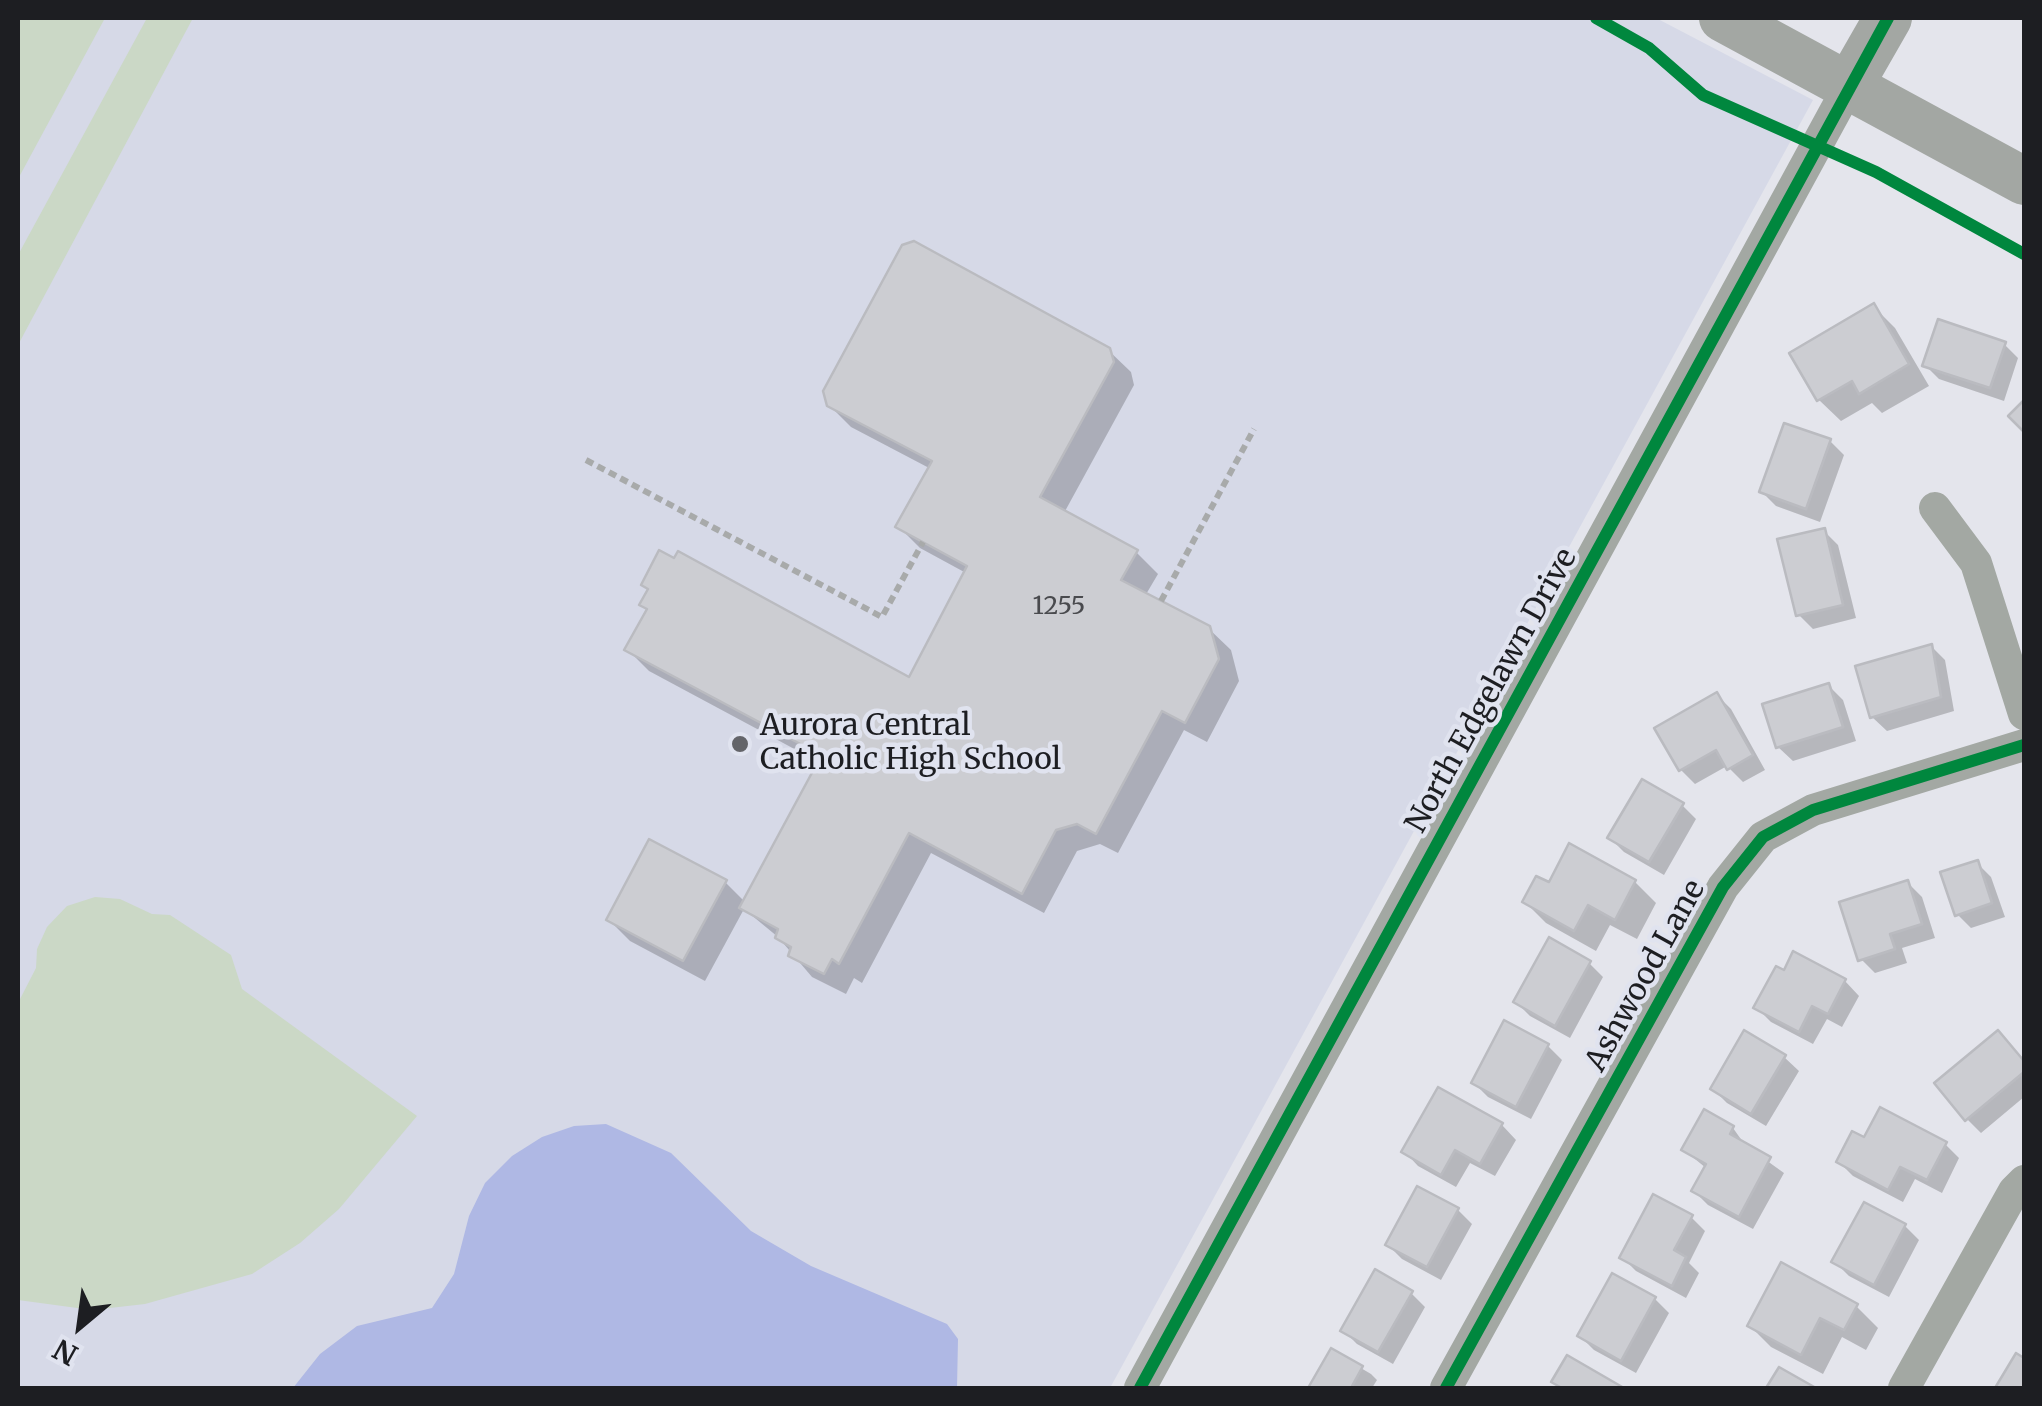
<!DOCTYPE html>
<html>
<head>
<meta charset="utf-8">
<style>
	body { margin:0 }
	#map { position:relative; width:2042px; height:1406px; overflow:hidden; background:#e4e5ec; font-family:Merriweather,serif }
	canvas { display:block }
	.frame { position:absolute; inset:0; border:20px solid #1d1e22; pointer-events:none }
	.north { position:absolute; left:30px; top:1276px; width:100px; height:100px; -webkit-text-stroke:8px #e0e3ef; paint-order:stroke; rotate:209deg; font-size:28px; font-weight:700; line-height:40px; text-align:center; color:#1d1e22 }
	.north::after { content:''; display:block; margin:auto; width:35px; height:45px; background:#1d1e22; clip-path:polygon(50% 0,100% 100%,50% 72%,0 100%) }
</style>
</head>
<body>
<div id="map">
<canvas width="2042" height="1406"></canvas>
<div class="frame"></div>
<div class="north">N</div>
</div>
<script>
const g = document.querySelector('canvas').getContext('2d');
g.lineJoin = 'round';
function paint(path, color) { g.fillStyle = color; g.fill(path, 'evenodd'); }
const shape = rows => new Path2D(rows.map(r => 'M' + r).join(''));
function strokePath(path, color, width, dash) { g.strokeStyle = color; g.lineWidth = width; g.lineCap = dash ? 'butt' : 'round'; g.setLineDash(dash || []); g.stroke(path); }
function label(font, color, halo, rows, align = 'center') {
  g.font = font + ' Merriweather,serif'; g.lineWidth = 9; g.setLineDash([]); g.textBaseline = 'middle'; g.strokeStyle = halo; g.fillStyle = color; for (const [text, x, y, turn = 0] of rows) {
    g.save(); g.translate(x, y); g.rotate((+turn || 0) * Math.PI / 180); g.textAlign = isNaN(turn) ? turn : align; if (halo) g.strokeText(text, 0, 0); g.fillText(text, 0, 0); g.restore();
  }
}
paint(shape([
	[18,18,1656,18,1813,100,1110,1388,18,1388]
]), '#d6d9e7');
paint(shape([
	[18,18,105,18,18,179],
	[147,18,193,18,18,345,18,255],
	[95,897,120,899,152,914,170,915,231,955,242,989,417,1116,339,1209,300,1243,252,1274,145,1304,92,1310,18,1300,18,1003,36,968,37,949,47,927,67,906]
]), '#cbd8c6');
paint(shape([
	[606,1124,671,1153,751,1231,811,1266,947,1324,958,1339,957,1388,293,1388,320,1354,357,1326,432,1308,454,1274,469,1216,485,1183,512,1156,542,1137,574,1126]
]), '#afb8e4');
paint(shape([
	[1873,306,1895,328,1929,386,1882,413,1872,403,1841,421,1819,400,1792,354],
	[2004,344,2018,358,2004,401,1939,379,1925,365],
	[1108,350,1131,372,1134,385,1064,513,1136,552,1158,574,1145,596,1208,628,1231,650,1239,681,1207,742,1184,730,1118,853,1100,844,1077,851,1044,913,931,853,862,983,854,978,846,994,812,977,778,937,744,909,705,981,630,941,609,920,725,882,745,902,817,769,813,759,649,671,627,649,648,611,642,605,910,680,966,573,920,548,899,527,931,469,851,427,829,405],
	[1830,441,1844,455,1820,522,1776,506,1762,492],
	[1824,531,1838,545,1856,618,1813,629,1798,614],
	[1931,646,1945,660,1954,711,1887,731,1872,717],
	[1829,686,1843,700,1856,741,1793,761,1778,747],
	[1717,695,1731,709,1765,770,1743,782,1727,766,1695,784,1681,770],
	[1682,805,1696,819,1664,875,1624,852,1610,838],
	[1977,863,1991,877,2005,917,1971,928,1957,914],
	[1635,882,1656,903,1637,939,1610,925,1596,951,1546,923,1525,902,1550,886],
	[1907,882,1922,897,1935,938,1902,948,1907,963,1875,973,1861,959],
	[1589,963,1603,977,1570,1038,1530,1016,1516,1002],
	[1845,981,1859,996,1842,1027,1827,1019,1813,1044,1771,1022,1757,1008],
	[1505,1024,1548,1046,1562,1060,1531,1119,1488,1097,1474,1083],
	[2012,1047,2024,1062,2024,1097,1981,1133,1967,1119],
	[1784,1057,1799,1071,1766,1126,1727,1103,1713,1089],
	[1502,1125,1516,1140,1495,1176,1470,1163,1456,1187,1418,1166,1404,1151],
	[1733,1128,1745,1145,1784,1173,1753,1229,1708,1205,1694,1191,1706,1168,1684,1150],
	[1865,1141,1945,1144,1959,1158,1942,1193,1915,1179,1903,1202,1853,1176,1839,1162],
	[1865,1205,1905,1226,1919,1240,1889,1297,1849,1276,1835,1262],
	[1458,1210,1472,1224,1441,1280,1402,1259,1388,1245],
	[1691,1217,1705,1231,1689,1263,1699,1273,1686,1298,1636,1271,1622,1257],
	[1613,1276,1655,1299,1669,1313,1636,1373,1594,1350,1580,1336],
	[1411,1293,1425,1307,1393,1364,1357,1344,1343,1330],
	[1856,1306,1878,1328,1866,1350,1842,1337,1823,1374,1771,1347,1750,1326],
	[1332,1351,1371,1374,1377,1380,1372,1388,1311,1388]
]), '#0003');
const building = shape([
	[914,241,1110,348,1114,362,1040,497,1138,550,1121,580,1210,626,1219,659,1185,723,1162,711,1096,834,1077,824,1056,830,1022,894,909,833,839,964,832,959,824,974,788,956,791,947,775,938,778,929,739,908,814,769,806,747,624,650,647,609,639,605,648,589,641,585,659,550,674,558,678,551,909,677,967,566,895,527,932,461,827,406,823,391,902,245,914,241],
	[1874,303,1909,364,1859,394,1852,381,1817,401,1789,353,1874,303],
	[1938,319,2006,342,1990,388,1922,366,1938,319],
	[2024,400,2024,432,2008,416,2024,400],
	[1784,423,1831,439,1806,509,1759,492,1784,423],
	[1825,528,1843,605,1796,616,1777,539,1825,528],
	[1932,644,1941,697,1870,718,1855,666,1932,644],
	[1829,683,1843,727,1776,748,1762,704,1829,683],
	[1717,692,1753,755,1727,770,1716,750,1679,771,1654,728,1717,692],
	[1642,779,1684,803,1649,862,1607,838,1642,779],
	[649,839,727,880,683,961,606,920,649,839],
	[1569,843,1636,880,1615,920,1588,905,1574,931,1522,902,1536,876,1549,882,1569,843],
	[1978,860,1992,903,1955,916,1940,872,1978,860],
	[1908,880,1922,924,1890,934,1895,949,1858,961,1839,902,1908,880],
	[1549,937,1591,961,1555,1026,1513,1002,1549,937],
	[1793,951,1846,979,1828,1014,1812,1006,1799,1032,1753,1008,1776,966,1784,970,1793,951],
	[1504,1020,1549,1044,1516,1107,1471,1083,1504,1020],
	[1744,1030,1786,1055,1751,1114,1710,1089,1744,1030],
	[1998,1030,2024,1061,2024,1072,1965,1121,1934,1083,1998,1030],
	[1438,1087,1503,1123,1480,1164,1455,1150,1441,1175,1401,1152,1438,1087],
	[1880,1107,1947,1142,1927,1180,1900,1167,1888,1190,1836,1162,1852,1131,1864,1137,1880,1107],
	[1704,1109,1734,1126,1730,1134,1771,1157,1739,1217,1691,1191,1706,1164,1681,1150,1704,1109],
	[1417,1186,1459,1208,1427,1267,1385,1245,1417,1186],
	[1653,1194,1693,1215,1674,1250,1686,1257,1672,1286,1619,1258,1653,1194],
	[1864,1202,1906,1224,1874,1285,1831,1262,1864,1202],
	[1781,1262,1858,1304,1844,1330,1820,1318,1801,1355,1747,1326,1781,1262],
	[1375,1269,1413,1291,1378,1352,1340,1331,1375,1269],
	[1612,1273,1656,1297,1621,1361,1577,1336,1612,1273],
	[1331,1348,1363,1366,1352,1386,1355,1388,1308,1388,1331,1348],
	[2016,1353,2024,1358,2024,1388,1995,1388,2016,1353],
	[1567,1355,1624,1388,1562,1388,1551,1382,1567,1355],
	[1779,1367,1816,1388,1766,1388,1779,1367]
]);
paint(building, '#cccdd2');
strokePath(building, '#babbc0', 2.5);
strokePath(shape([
	[586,460,882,617,923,542],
	[1161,601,1254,429]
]), '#a8aaaa', 6, [8, 5]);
strokePath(shape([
	[1935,508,1976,563,2024,714],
	[1140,1388,1849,86],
	[1446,1388,1723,887,1763,837,1813,810,2024,745],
	[1904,1388,2014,1191,2024,1181]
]), '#a3a8a3', 32);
strokePath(shape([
	[1723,18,2024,181],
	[1849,86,1888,18]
]), '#a3a7a3', 48);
strokePath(shape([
	[1596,18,1649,48,1703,95,1876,172,2024,254],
	[1140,1388,1888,18],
	[1446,1388,1723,887,1763,837,1813,810,2024,745]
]), '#00873e', 12);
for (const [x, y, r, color] of [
	[740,744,10,"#636469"]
]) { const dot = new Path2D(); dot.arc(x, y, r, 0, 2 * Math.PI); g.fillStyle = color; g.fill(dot); strokePath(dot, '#e0e3ef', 4); }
label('25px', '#494a4e', null, [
	["1255",1059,607]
]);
label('30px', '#1d1e22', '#e0e3ef', [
	["North Edgelawn Drive",1492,691,-61],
	["Ashwood Lane",1646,976,-61]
]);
label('30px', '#1d1e22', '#e0e3ef', [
	["Aurora Central",760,727],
	["Catholic High School",760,761]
], 'left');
</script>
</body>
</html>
